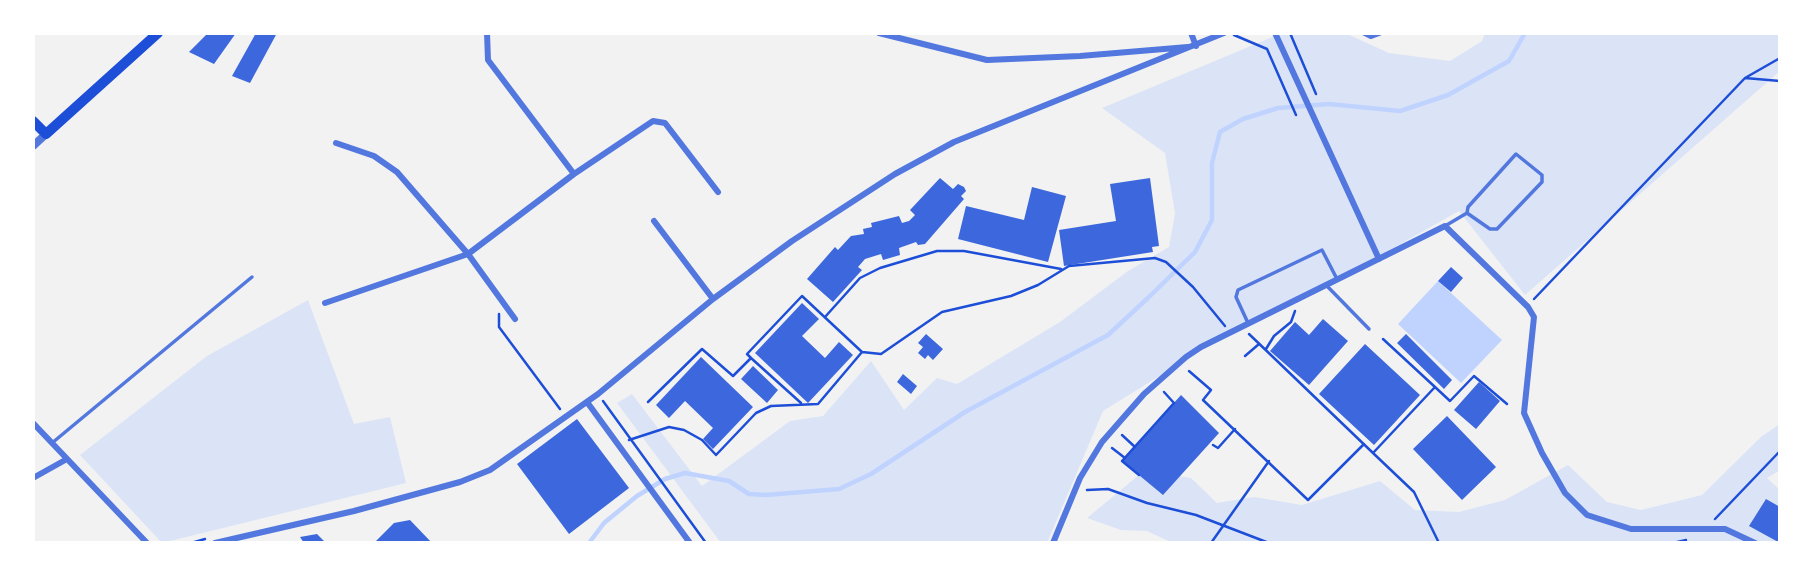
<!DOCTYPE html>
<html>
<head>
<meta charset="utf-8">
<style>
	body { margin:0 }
	#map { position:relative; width:1813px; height:576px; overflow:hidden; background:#f2f2f2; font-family:"Exo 2",sans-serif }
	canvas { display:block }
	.frame { position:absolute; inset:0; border:35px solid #fff; pointer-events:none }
</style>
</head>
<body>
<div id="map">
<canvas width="1813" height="576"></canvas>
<div class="frame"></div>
</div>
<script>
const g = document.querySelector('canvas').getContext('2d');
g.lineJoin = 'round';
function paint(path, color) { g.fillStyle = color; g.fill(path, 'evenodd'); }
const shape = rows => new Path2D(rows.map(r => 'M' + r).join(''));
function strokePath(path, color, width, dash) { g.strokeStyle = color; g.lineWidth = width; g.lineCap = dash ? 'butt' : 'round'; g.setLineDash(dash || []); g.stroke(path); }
paint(shape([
	[1282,33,1345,33,1389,53,1450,61,1482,41,1485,33,1780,33,1780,71,1525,295,1459,211,1342,277,1229,333,1103,411,1047,543,721,543,617,403,632,394,702,486,790,421,823,416,871,361,904,410,937,378,957,384,1060,322,1128,271,1169,247,1175,213,1165,153,1102,108],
	[308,300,354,424,390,417,406,483,162,543,80,455,207,356],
	[1780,424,1780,470,1767,478,1780,490,1780,543,1173,543,1147,531,1121,530,1087,518,1145,470,1191,478,1217,503,1254,497,1302,505,1380,481,1415,510,1459,512,1505,500,1568,465,1607,502,1641,510,1702,495,1762,436]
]), '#dbe4f7');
paint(shape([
	[1438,281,1502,340,1461,383,1398,324]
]), '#bfd3fe');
strokePath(shape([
	[589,543,604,523,637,496,665,479,685,473,729,481,749,494,766,495,839,489,871,474,965,412,1108,335,1149,297,1195,252,1212,220,1212,163,1220,132,1243,119,1278,108,1329,104,1400,111,1448,95,1509,61,1525,33]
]), '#bfd3fe', 4.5);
paint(shape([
	[208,33,236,33,214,64,189,52],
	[256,33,277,33,250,83,232,76],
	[940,178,953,189,958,184,964,187,966,191,961,196,964,199,925,244,918,245,916,242,899,248,900,255,883,260,881,254,865,259,858,267,862,270,833,302,807,279,835,247,838,250,851,236,864,234,863,229,872,227,871,223,899,216,902,223,909,221,915,215,910,210],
	[1150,178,1159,246,1152,247,1153,252,1064,266,1059,230,1116,221,1110,184],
	[1032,187,1066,196,1048,262,958,239,966,206,1024,220],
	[1451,267,1463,278,1451,292,1438,281],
	[802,303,819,319,802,336,825,358,839,342,853,355,808,403,755,353],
	[1323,319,1348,341,1309,385,1270,351,1295,322,1309,335],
	[926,334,943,349,933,360,928,355,925,359,918,353,923,347,918,343],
	[1406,334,1452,380,1444,389,1397,343],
	[1365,344,1420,395,1374,445,1319,394],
	[701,357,753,407,713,449,703,439,713,428,685,401,669,418,656,405],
	[753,366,778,390,767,403,741,379],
	[903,374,917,386,911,394,897,382],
	[1479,382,1500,401,1476,429,1454,410],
	[1181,395,1219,433,1163,495,1122,461],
	[1447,416,1496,467,1462,500,1413,449],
	[577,419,629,488,569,534,517,464],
	[1766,499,1780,507,1780,543,1749,526],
	[410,520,432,543,374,543,394,523],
	[317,534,326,543,304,543,300,537]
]), '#3d67dc');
strokePath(shape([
	[1290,33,1316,94],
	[1234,35,1267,49,1296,115],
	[1745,78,1780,58],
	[1534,299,1745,78,1780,81],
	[499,314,499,327,560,409],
	[825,317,860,278,880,268,937,251,964,251,1061,269],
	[1249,334,1373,453],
	[1383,339,1435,387,1373,453,1414,492,1439,543],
	[1266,349,1274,336,1291,322,1295,311],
	[1245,356,1259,344],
	[751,358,747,354,802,296,862,352],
	[1189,371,1211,390,1203,400,1308,500,1364,444],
	[1435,387,1450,401,1474,376,1507,404],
	[603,401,706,543],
	[648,402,702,349,733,376,751,358,801,403],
	[1122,435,1135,447],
	[629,440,669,427,684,430,702,440,716,455,756,413,771,406,818,404,862,352,881,354,942,312,1011,296,1038,285,1069,266,1155,258,1166,262,1193,287,1225,326],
	[1213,445,1218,448,1235,429],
	[1112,448,1125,458],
	[1139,475,1122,461,1174,403,1164,392],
	[1087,490,1108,489,1147,503,1196,515,1269,543],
	[1715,519,1780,451],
	[191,543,205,539],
	[1211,543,1269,461],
	[1673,543,1686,540]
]), '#1d4ed8', 2.5);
strokePath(shape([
	[1445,226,1467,213,1468,207,1516,154,1542,175,1542,182,1497,229,1490,229,1467,213],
	[1326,285,1369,329],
	[1248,323,1236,297,1238,290,1322,250,1337,279],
	[52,443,252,277]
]), '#5277de', 3.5);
strokePath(shape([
	[487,33,488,60,574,174],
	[879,33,987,60,1080,56,1188,47],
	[1191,33,1196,46],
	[1275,33,1379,259],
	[1365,33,1371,36,1379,33],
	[336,143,374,156,397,172,468,254,515,319],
	[654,221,713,299],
	[325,303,468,254,574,174,653,121,665,123,718,192],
	[587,402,690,543],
	[33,423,147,543],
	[33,478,67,459],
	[215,543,354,511,460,482,490,470,598,394,713,299,792,241,895,174,954,142,1224,33],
	[1053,543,1080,478,1102,442,1144,394,1186,357,1201,347,1445,226,1528,307,1534,317,1524,413,1542,453,1565,493,1587,515,1631,529,1725,529,1755,543]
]), '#5277de', 6);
strokePath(shape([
	[33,146,46,134]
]), '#5277de', 8);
strokePath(shape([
	[33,121,46,134,158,33]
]), '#1d4ed8', 10);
</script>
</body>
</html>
